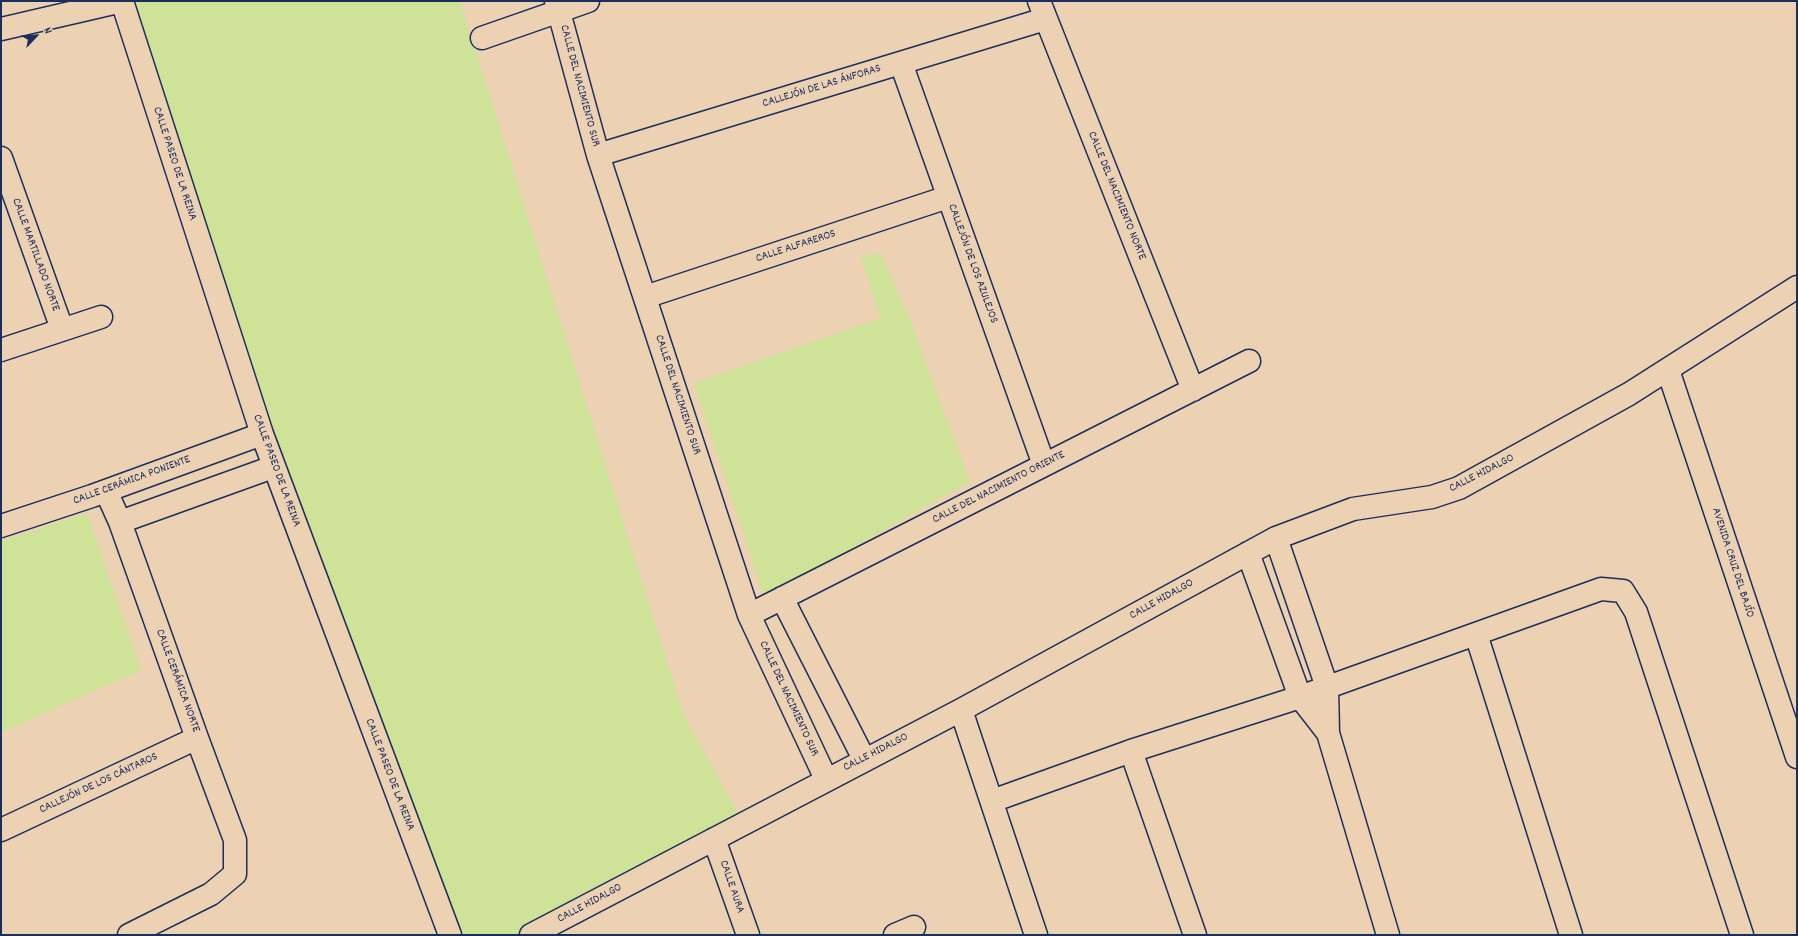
<!DOCTYPE html>
<html>
<head>
<meta charset="utf-8">
<style>
	body { margin:0 }
	#map { position:relative; width:1798px; height:936px; overflow:hidden; background:#ecd1b3; font-family:Dekko,sans-serif }
	canvas { display:block }
	.frame { position:absolute; inset:0; border:2px solid #1b2f5e; pointer-events:none }
	.north { position:absolute; left:16px; top:16px; width:40px; height:40px; -webkit-text-stroke:3px #ecd1b3; paint-order:stroke; rotate:65deg; font-size:11px; font-weight:700; line-height:16px; text-align:center; color:#1b2f5e }
	.north::after { content:''; display:block; margin:auto; width:14px; height:18px; background:#1b2f5e; clip-path:polygon(50% 0,100% 100%,50% 72%,0 100%) }
</style>
</head>
<body>
<div id="map">
<canvas width="1798" height="936"></canvas>
<div class="frame"></div>
<div class="north">N</div>
</div>
<script>
const g = document.querySelector('canvas').getContext('2d');
g.lineJoin = 'round';
function paint(path, color) { g.fillStyle = color; g.fill(path, 'evenodd'); }
const shape = rows => new Path2D(rows.map(r => 'M' + r).join(''));
function strokePath(path, color, width, dash) { g.strokeStyle = color; g.lineWidth = width; g.lineCap = dash ? 'butt' : 'round'; g.setLineDash(dash || []); g.stroke(path); }
function label(font, color, halo, rows, align = 'center') {
  g.font = font + ' Dekko,sans-serif'; g.lineWidth = 4; g.setLineDash([]); g.textBaseline = 'middle'; g.strokeStyle = halo; g.fillStyle = color; for (const [text, x, y, turn = 0] of rows) {
    g.save(); g.translate(x, y); g.rotate((+turn || 0) * Math.PI / 180); g.textAlign = isNaN(turn) ? turn : align; if (halo) g.strokeText(text, 0, 0); g.fillText(text, 0, 0); g.restore();
  }
}
paint(shape([
	[119,1,460,1,684,716,741,818,518,935,438,935],
	[881,253,910,321,970,482,764,597,694,383,880,318,861,256],
	[87,513,141,670,1,733,1,541]
]), '#cee397');
const minor = shape([
	[122,1,262,434,450,935],
	[556,1,598,155,749,615,826,779],
	[1039,1,1193,390],
	[1,29,122,1],
	[482,38,588,1],
	[901,63,1044,465],
	[598,155,1045,19],
	[1,158,62,329],
	[645,297,948,197],
	[1,350,101,317],
	[1668,370,1797,757],
	[106,491,120,522,197,738,235,840,235,874,211,894,129,935],
	[120,522,273,467],
	[1,526,92,496,262,434],
	[1276,538,1327,687,1328,733,1388,935],
	[1248,553,1300,697,1328,733],
	[782,598,864,759],
	[749,615,1249,361],
	[1476,634,1571,935],
	[961,710,1036,935],
	[1131,751,1195,935],
	[992,801,1131,751,1300,697,1601,589,1623,591,1636,612,1742,935],
	[1,830,197,738],
	[714,839,748,935],
	[531,935,961,710,1276,538,1353,509,1432,497,1459,488,1629,394,1797,287],
	[895,935,914,927]
]);
strokePath(minor, '#1b2f5e', 25);
strokePath(minor, '#ecd1b3', 22);
label('12px', '#1b2f5e', '#ecd1b3', [
	["CALLE DEL NACIMIENTO SUR",579,86,75],
	["CALLEJÓN DE LAS ÁNFORAS",822,87,-17],
	["CALLE PASEO DE LA REINA",174,164,72],
	["CALLE DEL NACIMIENTO NORTE",1116,196,68],
	["CALLE ALFAREROS",796,247,-18],
	["CALLE MARTILLADO NORTE",35,255,70],
	["CALLEJÓN DE LOS AZULEJOS",972,264,70],
	["CALLE DEL NACIMIENTO SUR",677,395,72],
	["CALLE PASEO DE LA REINA",276,471,70],
	["CALLE HIDALGO",1482,474,-27],
	["CALLE CERÁMICA PONIENTE",132,481,-20],
	["CALLE DEL NACIMIENTO ORIENTE",999,488,-27],
	["AVENIDA CRUZ DEL BAJÍO",1732,563,72],
	["CALLE HIDALGO",1162,600,-29],
	["CALLE CERÁMICA NORTE",177,681,70],
	["CALLE DEL NACIMIENTO SUR",788,699,65],
	["CALLE HIDALGO",876,753,-27],
	["CALLE PASEO DE LA REINA",389,775,69],
	["CALLEJÓN DE LOS CÁNTAROS",99,784,-25],
	["CALLE AURA",731,887,71],
	["CALLE HIDALGO",590,904,-28]
]);
</script>
</body>
</html>
